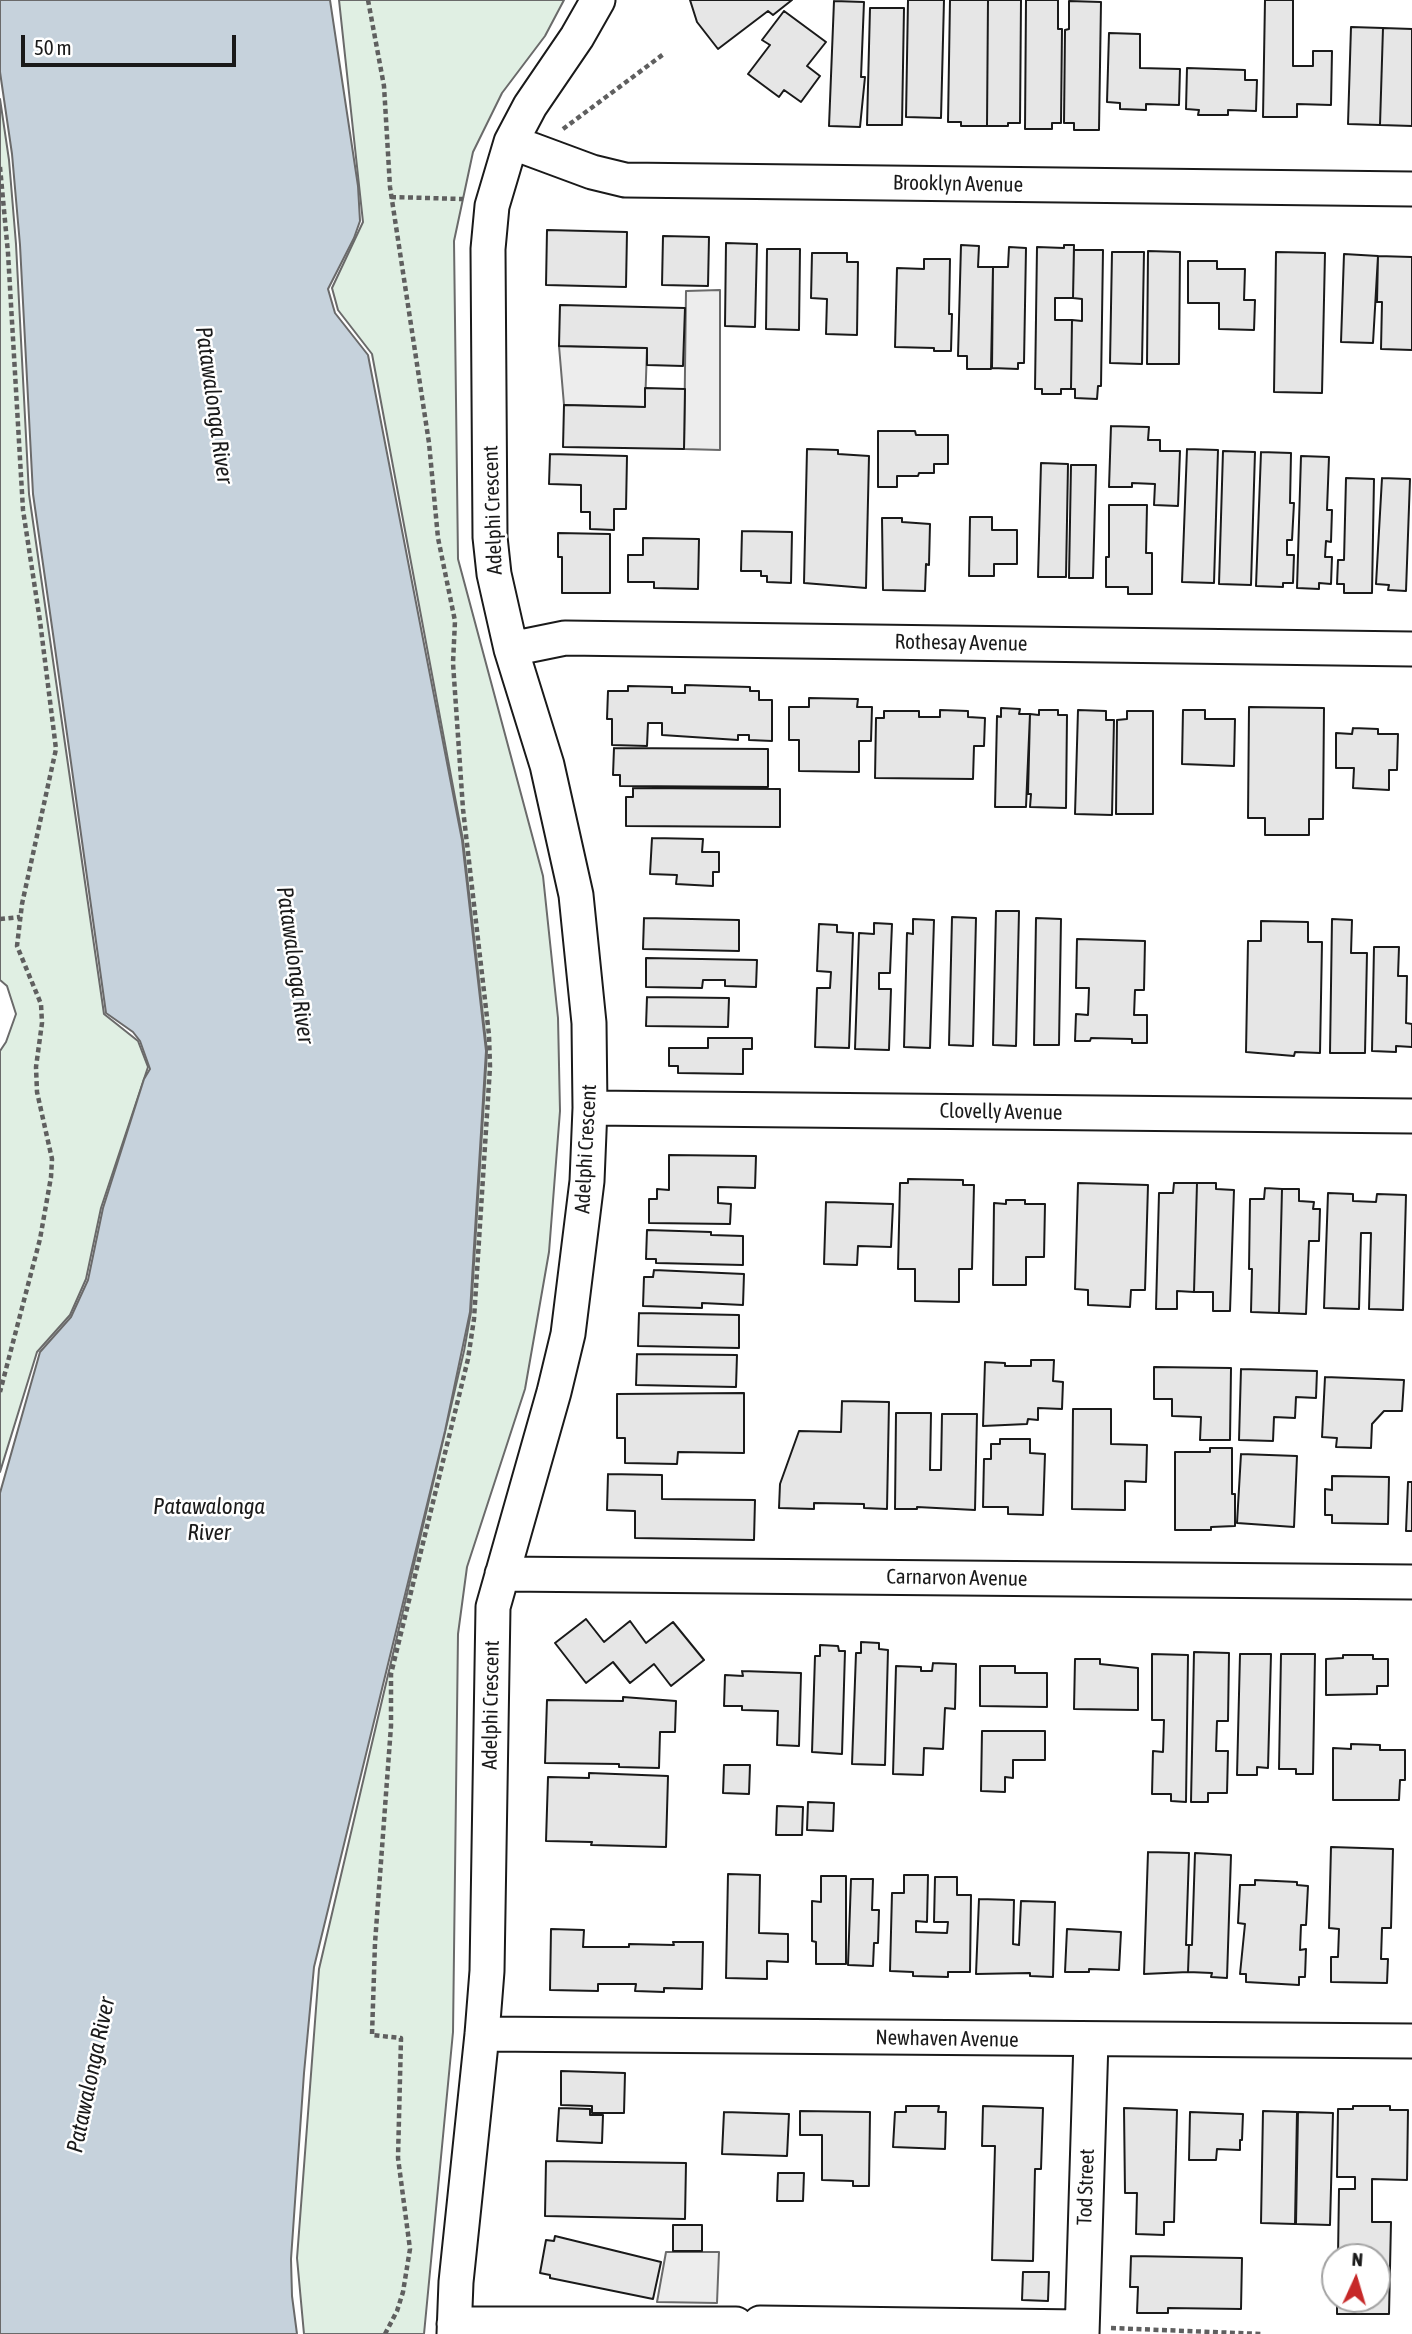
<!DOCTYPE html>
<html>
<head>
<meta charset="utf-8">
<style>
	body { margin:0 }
	#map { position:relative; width:1412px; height:2334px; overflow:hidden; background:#fff; font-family:"Asap Condensed",sans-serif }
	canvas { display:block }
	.north { position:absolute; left:1321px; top:2243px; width:70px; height:70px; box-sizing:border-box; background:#fff; border:2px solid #a3a3a3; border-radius:50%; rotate:4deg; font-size:19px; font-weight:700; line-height:28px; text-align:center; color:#1a1a1a }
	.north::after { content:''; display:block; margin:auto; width:24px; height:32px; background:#c62828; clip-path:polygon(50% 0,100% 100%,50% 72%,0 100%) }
	.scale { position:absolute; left:21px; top:35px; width:215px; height:32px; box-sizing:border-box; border:4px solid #1a1a1a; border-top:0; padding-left:9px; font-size:21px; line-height:24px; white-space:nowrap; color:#1a1a1a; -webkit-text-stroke:5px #fff; paint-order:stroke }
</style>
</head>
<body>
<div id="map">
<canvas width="1412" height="2334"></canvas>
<div class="north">N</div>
<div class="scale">50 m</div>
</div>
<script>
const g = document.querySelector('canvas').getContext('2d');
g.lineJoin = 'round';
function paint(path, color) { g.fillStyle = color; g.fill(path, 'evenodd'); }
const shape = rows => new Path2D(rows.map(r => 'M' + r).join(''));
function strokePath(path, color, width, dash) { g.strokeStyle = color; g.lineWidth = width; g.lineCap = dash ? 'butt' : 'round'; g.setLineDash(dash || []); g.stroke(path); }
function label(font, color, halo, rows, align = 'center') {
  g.font = font + ' "Asap Condensed",sans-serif'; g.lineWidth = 5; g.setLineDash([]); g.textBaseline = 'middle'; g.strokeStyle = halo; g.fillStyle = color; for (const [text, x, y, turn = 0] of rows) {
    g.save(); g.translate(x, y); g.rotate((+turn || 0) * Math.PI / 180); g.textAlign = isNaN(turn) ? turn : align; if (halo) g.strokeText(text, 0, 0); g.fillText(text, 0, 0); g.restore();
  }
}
const green = shape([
	[339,0,564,0,545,36,502,93,473,152,454,241,458,559,543,876,558,1018,560,1111,549,1252,525,1389,467,1567,458,1634,453,2032,424,2334,304,2334,297,2258,319,1969,464,1351,471,1312,487,1051,463,840,372,354,338,310,332,288,363,222,339,0],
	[0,99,9,160,16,244,29,494,104,1014,138,1041,148,1067,101,1208,86,1279,70,1315,37,1352,0,1472,0,1051,6,1042,16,1014,7,986,0,980,0,99]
]);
paint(green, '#e0efe3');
strokePath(green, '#6a6a6a', 2);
const parking = shape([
	[720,290,720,450,684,449,686,291,720,290],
	[559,346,647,348,645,407,564,405,559,346],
	[666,2252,719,2252,717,2303,657,2302,666,2252]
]);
paint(parking, '#ededed');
strokePath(parking, '#6a6a6a', 2);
const water = shape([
	[0,0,330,0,358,186,360,221,354,238,328,289,335,313,368,355,462,840,486,1051,470,1312,445,1431,314,1967,304,2073,291,2259,292,2296,297,2334,0,2334,0,1493,40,1352,71,1317,88,1280,103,1208,144,1079,150,1069,140,1041,133,1032,106,1013,54,641,33,494,20,245,12,154,0,72,0,0]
]);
paint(water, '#c6d2dc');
strokePath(water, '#6a6a6a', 2);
const building = shape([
	[690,0,792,0,773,15,768,11,718,49,697,22,690,0],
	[908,0,944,0,941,118,906,117,908,0],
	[950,0,988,0,987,126,961,126,961,122,948,122,950,0],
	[988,0,1021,0,1020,123,1008,123,1008,126,987,126,988,0],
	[1026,0,1058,0,1058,29,1062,29,1061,123,1052,123,1052,129,1025,129,1026,0],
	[1265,0,1293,0,1293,66,1313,66,1313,51,1332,51,1331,105,1297,104,1297,117,1263,117,1265,0],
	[834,1,864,2,861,77,865,77,860,127,829,126,834,1],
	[1069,1,1101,2,1099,130,1074,130,1074,123,1064,123,1065,30,1069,29,1069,1],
	[870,8,904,8,902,125,867,125,870,8],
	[784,11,826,42,807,66,820,76,801,102,784,90,779,97,748,74,770,45,762,40,784,11],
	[1351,27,1383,28,1380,125,1348,124,1351,27],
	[1383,28,1412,29,1412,126,1380,125,1383,28],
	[1109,33,1140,34,1140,68,1180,69,1179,105,1146,104,1146,110,1120,109,1120,103,1107,102,1109,33],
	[1187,68,1245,70,1245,80,1257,80,1256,111,1228,110,1228,115,1198,115,1199,110,1186,109,1187,68],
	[547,230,627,232,626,287,546,285,547,230],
	[663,236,709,237,708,286,662,285,663,236],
	[726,243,757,244,755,327,725,326,726,243],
	[961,245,979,246,978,267,993,267,991,369,967,369,967,356,958,356,961,245],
	[1064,245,1074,245,1073,298,1055,298,1055,320,1072,320,1071,389,1061,389,1061,394,1042,394,1042,389,1035,389,1037,247,1064,248,1064,245],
	[1009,247,1026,248,1024,363,1018,363,1018,369,992,368,993,267,1008,267,1009,247],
	[767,249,800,249,799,330,766,329,767,249],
	[1074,250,1103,250,1101,386,1098,386,1097,399,1075,398,1075,389,1071,389,1072,320,1082,321,1082,299,1073,298,1074,250],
	[1148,251,1180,252,1179,364,1147,364,1148,251],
	[1112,252,1144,252,1142,364,1110,363,1112,252],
	[1276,252,1325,253,1322,393,1274,392,1276,252],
	[812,253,847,253,847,262,858,262,857,335,826,334,827,299,811,298,812,253],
	[1344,254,1378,256,1373,343,1341,342,1344,254],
	[1378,256,1412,257,1412,350,1381,349,1382,302,1377,302,1378,256],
	[924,259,950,259,949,314,952,314,951,351,934,351,934,348,895,347,897,268,924,269,924,259],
	[1188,261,1217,261,1217,269,1245,269,1244,300,1255,300,1254,330,1219,329,1219,303,1188,303,1188,261],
	[560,305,685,308,683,366,647,365,647,348,559,346,560,305],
	[645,388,685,389,684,449,563,447,564,405,645,407,645,388],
	[1111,426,1149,427,1148,440,1160,440,1160,451,1180,451,1178,506,1154,505,1155,484,1132,483,1132,487,1109,487,1111,426],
	[878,431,915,431,916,435,948,435,948,464,934,464,934,473,919,473,918,476,897,476,897,487,878,487,878,431],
	[807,449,838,450,838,454,869,456,866,588,804,583,807,449],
	[1187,449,1218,450,1214,583,1182,582,1187,449],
	[1223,451,1255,452,1251,585,1219,584,1223,451],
	[1261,452,1291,453,1290,503,1294,503,1292,540,1287,540,1287,555,1294,555,1293,583,1283,583,1283,587,1256,586,1261,452],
	[550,454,627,456,626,509,614,509,614,530,590,529,590,512,581,512,581,485,549,484,550,454],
	[1301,456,1329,457,1327,510,1332,510,1331,542,1326,541,1325,557,1332,557,1331,584,1319,583,1319,589,1297,588,1301,456],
	[1041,463,1068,464,1066,577,1038,577,1041,463],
	[1071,465,1096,465,1093,578,1069,578,1071,465],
	[1346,478,1374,479,1372,593,1344,593,1344,584,1337,584,1338,560,1344,560,1346,478],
	[1382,478,1410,479,1406,591,1388,590,1389,585,1376,584,1382,478],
	[1109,505,1147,505,1146,553,1152,553,1152,594,1128,594,1128,587,1106,587,1106,557,1109,557,1109,505],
	[970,517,992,517,992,530,1017,530,1017,564,994,564,994,576,969,576,970,517],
	[882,518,902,518,902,522,930,524,929,565,926,564,925,591,883,590,882,518],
	[742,531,792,532,791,583,767,582,767,576,761,576,761,571,741,571,742,531],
	[558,533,610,534,610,593,562,593,562,557,558,557,558,533],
	[643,538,699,539,698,589,654,588,654,582,628,582,628,555,643,555,643,538],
	[685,685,750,687,750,691,759,691,759,700,772,700,772,741,749,740,749,735,738,735,738,740,662,735,662,723,648,723,647,746,612,745,612,719,607,719,608,691,628,691,628,686,672,687,672,693,685,693,685,685],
	[809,698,858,699,857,707,872,707,871,741,859,741,859,772,799,771,799,740,789,740,789,707,809,707,809,698],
	[1249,707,1324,708,1323,819,1309,819,1309,835,1265,835,1265,818,1248,818,1249,707],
	[1001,708,1020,709,1019,714,1030,714,1026,807,995,807,997,716,1001,717,1001,708],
	[940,710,968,711,968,717,985,718,984,746,974,746,973,779,875,778,876,718,884,718,884,711,919,711,919,717,940,717,940,710],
	[1039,710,1058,710,1058,715,1067,715,1066,808,1030,807,1031,794,1028,794,1030,714,1039,715,1039,710],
	[1078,710,1106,711,1106,720,1114,720,1112,815,1075,814,1078,710],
	[1183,710,1205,710,1205,719,1235,719,1234,766,1182,764,1183,710],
	[1127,711,1153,711,1153,814,1116,814,1117,720,1127,719,1127,711],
	[1353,728,1378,729,1378,734,1398,734,1397,770,1389,770,1389,790,1353,788,1354,768,1336,768,1336,733,1352,734,1353,728],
	[614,748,768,749,768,787,620,786,620,775,613,775,614,748],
	[633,788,780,789,780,827,626,826,626,797,633,797,633,788],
	[652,838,703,839,702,852,719,852,719,872,713,872,713,886,676,884,677,875,650,874,652,838],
	[996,911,1019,911,1016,1046,993,1045,996,911],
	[952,917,976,918,973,1046,949,1045,952,917],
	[644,918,739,920,739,951,643,949,644,918],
	[1036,918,1061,919,1059,1045,1034,1045,1036,918],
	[913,919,934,920,930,1048,904,1047,907,933,913,934,913,919],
	[1332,919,1352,920,1351,953,1367,953,1365,1053,1330,1053,1332,919],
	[1261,921,1308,922,1308,942,1322,942,1320,1053,1295,1052,1294,1056,1246,1052,1248,941,1261,941,1261,921],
	[874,923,892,924,890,973,879,973,879,989,891,989,889,1050,855,1049,859,933,874,934,874,923],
	[819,924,837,925,837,932,853,933,849,1048,815,1047,817,988,830,988,831,972,817,971,819,924],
	[1077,939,1145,941,1144,990,1135,990,1134,1015,1147,1015,1147,1043,1132,1043,1132,1039,1091,1038,1090,1041,1075,1041,1076,1014,1088,1015,1089,988,1076,988,1077,939],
	[1374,947,1399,947,1398,976,1407,976,1406,1023,1412,1024,1412,1047,1396,1046,1396,1052,1372,1051,1374,947],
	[646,958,757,960,756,987,725,986,725,980,703,980,702,988,646,987,646,958],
	[647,997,729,998,728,1027,646,1026,647,997],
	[708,1038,752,1038,752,1049,743,1049,743,1074,678,1073,678,1066,669,1066,669,1048,708,1048,708,1038],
	[669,1155,756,1156,755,1188,718,1187,718,1203,731,1204,730,1224,649,1223,649,1199,657,1199,657,1189,669,1190,669,1155],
	[908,1179,963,1180,963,1185,974,1185,972,1269,959,1269,959,1302,915,1301,915,1269,898,1269,900,1183,908,1183,908,1179],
	[1078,1183,1148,1185,1145,1290,1131,1290,1130,1307,1088,1305,1088,1290,1075,1289,1078,1183],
	[1174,1183,1197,1183,1194,1292,1177,1291,1177,1309,1156,1309,1159,1193,1173,1193,1174,1183],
	[1197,1183,1216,1183,1216,1189,1234,1190,1230,1311,1213,1311,1213,1292,1194,1292,1197,1183],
	[1265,1188,1282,1189,1279,1313,1251,1312,1252,1269,1249,1269,1250,1199,1264,1199,1265,1188],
	[1282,1189,1299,1189,1299,1201,1314,1202,1313,1209,1320,1209,1319,1241,1309,1241,1306,1314,1279,1313,1282,1189],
	[1328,1193,1353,1194,1353,1201,1376,1202,1377,1194,1406,1195,1403,1310,1369,1309,1371,1233,1361,1233,1359,1309,1324,1308,1328,1193],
	[1006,1200,1025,1200,1025,1204,1045,1204,1044,1257,1026,1257,1026,1285,993,1285,994,1203,1006,1204,1006,1200],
	[826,1202,893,1204,891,1247,858,1246,857,1265,824,1264,826,1202],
	[647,1230,711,1232,711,1235,743,1236,743,1265,656,1263,656,1259,646,1259,647,1230],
	[654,1270,744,1274,743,1305,702,1303,702,1308,643,1306,644,1277,653,1277,654,1270],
	[639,1313,739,1315,739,1348,638,1346,639,1313],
	[637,1354,737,1355,736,1387,636,1385,637,1354],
	[1031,1360,1054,1360,1053,1381,1063,1382,1062,1409,1038,1408,1038,1420,1028,1419,1027,1424,983,1426,985,1362,1005,1363,1005,1366,1031,1366,1031,1360],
	[1154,1367,1231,1368,1230,1440,1200,1440,1201,1417,1172,1416,1172,1399,1154,1399,1154,1367],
	[1241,1369,1317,1371,1316,1398,1296,1397,1295,1418,1274,1417,1273,1441,1239,1440,1241,1369],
	[1325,1377,1404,1380,1402,1411,1384,1411,1372,1424,1371,1448,1336,1447,1337,1438,1322,1437,1325,1377],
	[744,1393,744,1453,678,1452,677,1464,625,1463,625,1438,617,1438,617,1394,744,1393],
	[842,1401,889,1402,887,1509,864,1508,864,1504,814,1503,814,1509,779,1508,780,1484,799,1431,841,1432,842,1401],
	[1073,1409,1111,1409,1111,1444,1147,1445,1146,1482,1125,1481,1125,1510,1072,1509,1073,1409],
	[896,1413,931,1413,930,1470,941,1470,942,1414,977,1414,975,1510,917,1507,917,1509,895,1509,896,1413],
	[1000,1439,1030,1439,1030,1453,1045,1454,1043,1515,1008,1514,1008,1507,983,1507,984,1459,991,1459,991,1444,1000,1444,1000,1439],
	[1210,1448,1232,1448,1232,1494,1235,1494,1235,1526,1211,1527,1211,1530,1175,1530,1175,1452,1210,1452,1210,1448],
	[1241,1454,1297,1456,1294,1527,1237,1523,1241,1454],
	[608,1474,662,1475,662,1499,755,1500,754,1540,635,1538,635,1511,607,1510,608,1474],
	[1332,1476,1389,1477,1388,1524,1332,1523,1332,1515,1325,1515,1325,1489,1332,1490,1332,1476],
	[1408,1482,1412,1482,1412,1531,1406,1531,1408,1482],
	[586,1619,604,1642,630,1621,646,1643,673,1622,704,1660,671,1686,654,1664,630,1683,613,1662,586,1683,555,1643,586,1619],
	[861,1642,879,1643,879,1649,888,1650,885,1765,852,1764,856,1653,861,1653,861,1642],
	[820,1645,838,1646,839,1651,845,1651,842,1754,812,1752,815,1656,820,1656,820,1645],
	[1194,1652,1229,1653,1228,1721,1217,1721,1216,1751,1228,1751,1227,1793,1208,1793,1208,1802,1191,1802,1194,1652],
	[1152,1654,1188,1655,1186,1802,1171,1801,1171,1794,1152,1794,1153,1751,1163,1752,1164,1720,1152,1720,1152,1654],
	[1240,1654,1271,1654,1268,1768,1257,1767,1257,1775,1237,1775,1240,1654],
	[1281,1654,1315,1654,1313,1774,1296,1774,1296,1769,1279,1769,1281,1654],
	[1343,1655,1373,1655,1373,1659,1388,1659,1388,1686,1377,1686,1377,1694,1326,1695,1326,1659,1343,1658,1343,1655],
	[1075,1659,1100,1659,1100,1664,1138,1668,1138,1710,1074,1709,1075,1659],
	[933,1663,956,1664,955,1709,945,1708,943,1749,924,1748,923,1775,893,1774,896,1666,921,1667,921,1671,932,1671,933,1663],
	[980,1666,1015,1666,1015,1673,1047,1673,1047,1707,980,1706,980,1666],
	[742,1671,801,1673,799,1746,777,1745,778,1711,742,1710,742,1706,724,1706,725,1675,743,1676,742,1671],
	[623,1697,676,1701,675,1732,660,1732,659,1768,619,1767,619,1764,545,1763,547,1700,623,1701,623,1697],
	[982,1731,1045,1731,1045,1760,1013,1760,1013,1778,1005,1777,1005,1792,981,1791,982,1731],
	[1351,1744,1380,1745,1380,1750,1405,1750,1405,1780,1400,1780,1399,1800,1333,1800,1333,1748,1351,1749,1351,1744],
	[724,1765,750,1765,749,1794,723,1793,724,1765],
	[589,1773,668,1776,666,1847,591,1845,592,1842,546,1841,548,1777,589,1778,589,1773],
	[808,1802,834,1803,833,1831,807,1830,808,1802],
	[777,1806,803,1807,802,1835,776,1835,777,1806],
	[1331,1847,1393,1849,1391,1928,1382,1928,1381,1959,1388,1959,1387,1983,1331,1982,1331,1957,1338,1957,1339,1929,1329,1928,1331,1847],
	[1148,1852,1189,1853,1186,1945,1189,1945,1188,1972,1144,1974,1148,1852],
	[1195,1853,1231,1855,1227,1978,1211,1977,1212,1973,1188,1972,1189,1945,1192,1945,1195,1853],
	[728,1874,760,1875,759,1933,788,1934,788,1962,767,1961,767,1979,726,1978,728,1874],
	[904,1875,928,1875,927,1922,916,1921,916,1932,947,1933,948,1922,934,1922,935,1877,957,1877,957,1895,971,1895,970,1972,948,1972,948,1977,913,1976,913,1972,890,1971,892,1893,904,1893,904,1875],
	[821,1876,846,1876,846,1964,816,1964,816,1942,812,1941,812,1901,821,1902,821,1876],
	[851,1879,873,1879,872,1910,879,1910,878,1943,874,1943,873,1966,848,1965,851,1879],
	[1255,1880,1297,1882,1297,1885,1308,1886,1306,1925,1301,1925,1300,1950,1306,1949,1305,1977,1299,1977,1299,1985,1246,1982,1246,1974,1240,1974,1245,1924,1238,1923,1240,1885,1255,1885,1255,1880],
	[979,1899,1014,1900,1013,1944,1019,1945,1021,1901,1055,1902,1053,1977,1030,1976,1030,1973,976,1974,979,1899],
	[551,1929,584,1930,583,1947,629,1947,629,1944,674,1945,673,1942,703,1942,702,1989,664,1988,664,1992,635,1991,636,1984,598,1984,598,1991,550,1990,551,1929],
	[1067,1929,1121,1932,1119,1970,1089,1969,1089,1972,1065,1972,1067,1929],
	[561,2071,625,2073,624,2113,592,2113,592,2106,561,2105,561,2071],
	[906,2106,939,2106,938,2112,946,2112,945,2149,893,2147,895,2112,906,2112,906,2106],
	[983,2106,1043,2108,1041,2169,1035,2169,1033,2261,992,2260,995,2146,982,2146,983,2106],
	[1353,2106,1390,2106,1390,2110,1408,2110,1407,2180,1372,2179,1372,2222,1391,2222,1389,2314,1337,2314,1337,2299,1377,2299,1377,2257,1338,2257,1339,2189,1355,2189,1355,2177,1337,2177,1338,2109,1353,2109,1353,2106],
	[559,2108,590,2109,590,2115,603,2115,602,2143,557,2141,559,2108],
	[1124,2108,1177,2110,1174,2222,1164,2222,1164,2235,1136,2234,1137,2193,1125,2193,1124,2108],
	[800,2111,870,2112,869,2186,853,2186,853,2181,822,2180,822,2135,800,2135,800,2111],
	[1263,2111,1297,2112,1295,2224,1261,2223,1263,2111],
	[724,2112,789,2114,787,2156,722,2154,724,2112],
	[1190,2112,1243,2114,1242,2140,1240,2140,1240,2150,1217,2149,1216,2160,1189,2160,1190,2112],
	[1298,2112,1333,2113,1330,2225,1296,2224,1298,2112],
	[546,2161,686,2163,685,2219,545,2216,546,2161],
	[778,2173,804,2173,803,2201,777,2201,778,2173],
	[673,2225,702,2225,702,2251,673,2251,673,2225],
	[555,2236,661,2262,653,2299,550,2278,550,2275,540,2273,546,2240,554,2241,555,2236],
	[1131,2256,1242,2258,1241,2309,1168,2308,1168,2313,1137,2313,1138,2287,1130,2287,1131,2256],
	[1023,2272,1049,2272,1048,2301,1022,2300,1023,2272]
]);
paint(building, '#e6e6e6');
strokePath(building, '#1a1a1a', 2);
const minor = shape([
	[511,142,592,172,625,180,1412,189],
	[511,649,565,638,1412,649],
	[590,1108,1412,1116],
	[502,1574,1412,1582],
	[482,2034,1412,2041],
	[454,2324,736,2324],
	[454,2334,456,2282,482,2034,487,1971,493,1607,554,1392,568,1334,587,1181,590,1108,589,1023,576,895,547,765,511,649,494,574,490,537,488,249,492,206,511,142,530,106,577,37,598,0],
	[760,2334,760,2323,1082,2327],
	[1082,2334,1091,2040]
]);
strokePath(minor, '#1a1a1a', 37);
strokePath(shape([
	[368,0,384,86,390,187,429,443,438,538,455,621,453,663,463,809,489,1035,490,1067,474,1319,468,1359,391,1674,391,1726,375,1943,372,2035,401,2038,398,2158,410,2249,403,2292,397,2311,385,2334],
	[563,129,665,53],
	[0,167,8,253,23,510,40,621,56,749,22,904,17,946,41,1004,42,1023,36,1067,37,1092,52,1159,51,1177,40,1239,0,1392],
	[391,197,463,199],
	[0,919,20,917],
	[1111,2328,1262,2334]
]), '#5f5f5f', 4.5, [5, 3.5]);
strokePath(minor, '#fff', 33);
label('21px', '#1a1a1a', '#fff', [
	["Brooklyn Avenue",958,184,1],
	["Adelphi Crescent",493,510,-92],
	["Rothesay Avenue",961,643,1],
	["Clovelly Avenue",1001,1112,1],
	["Adelphi Crescent",586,1149,-87],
	["Carnarvon Avenue",957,1578,1],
	["Adelphi Crescent",491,1705,-89],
	["Newhaven Avenue",947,2039,1],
	["Tod Street",1086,2187,-88]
]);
label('italic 23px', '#1a1a1a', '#fff', [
	["Patawalonga River",214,405,82],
	["Patawalonga River",295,965,82],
	["Patawalonga",209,1507],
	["River",209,1533],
	["Patawalonga River",91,2075,-78]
]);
</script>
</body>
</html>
